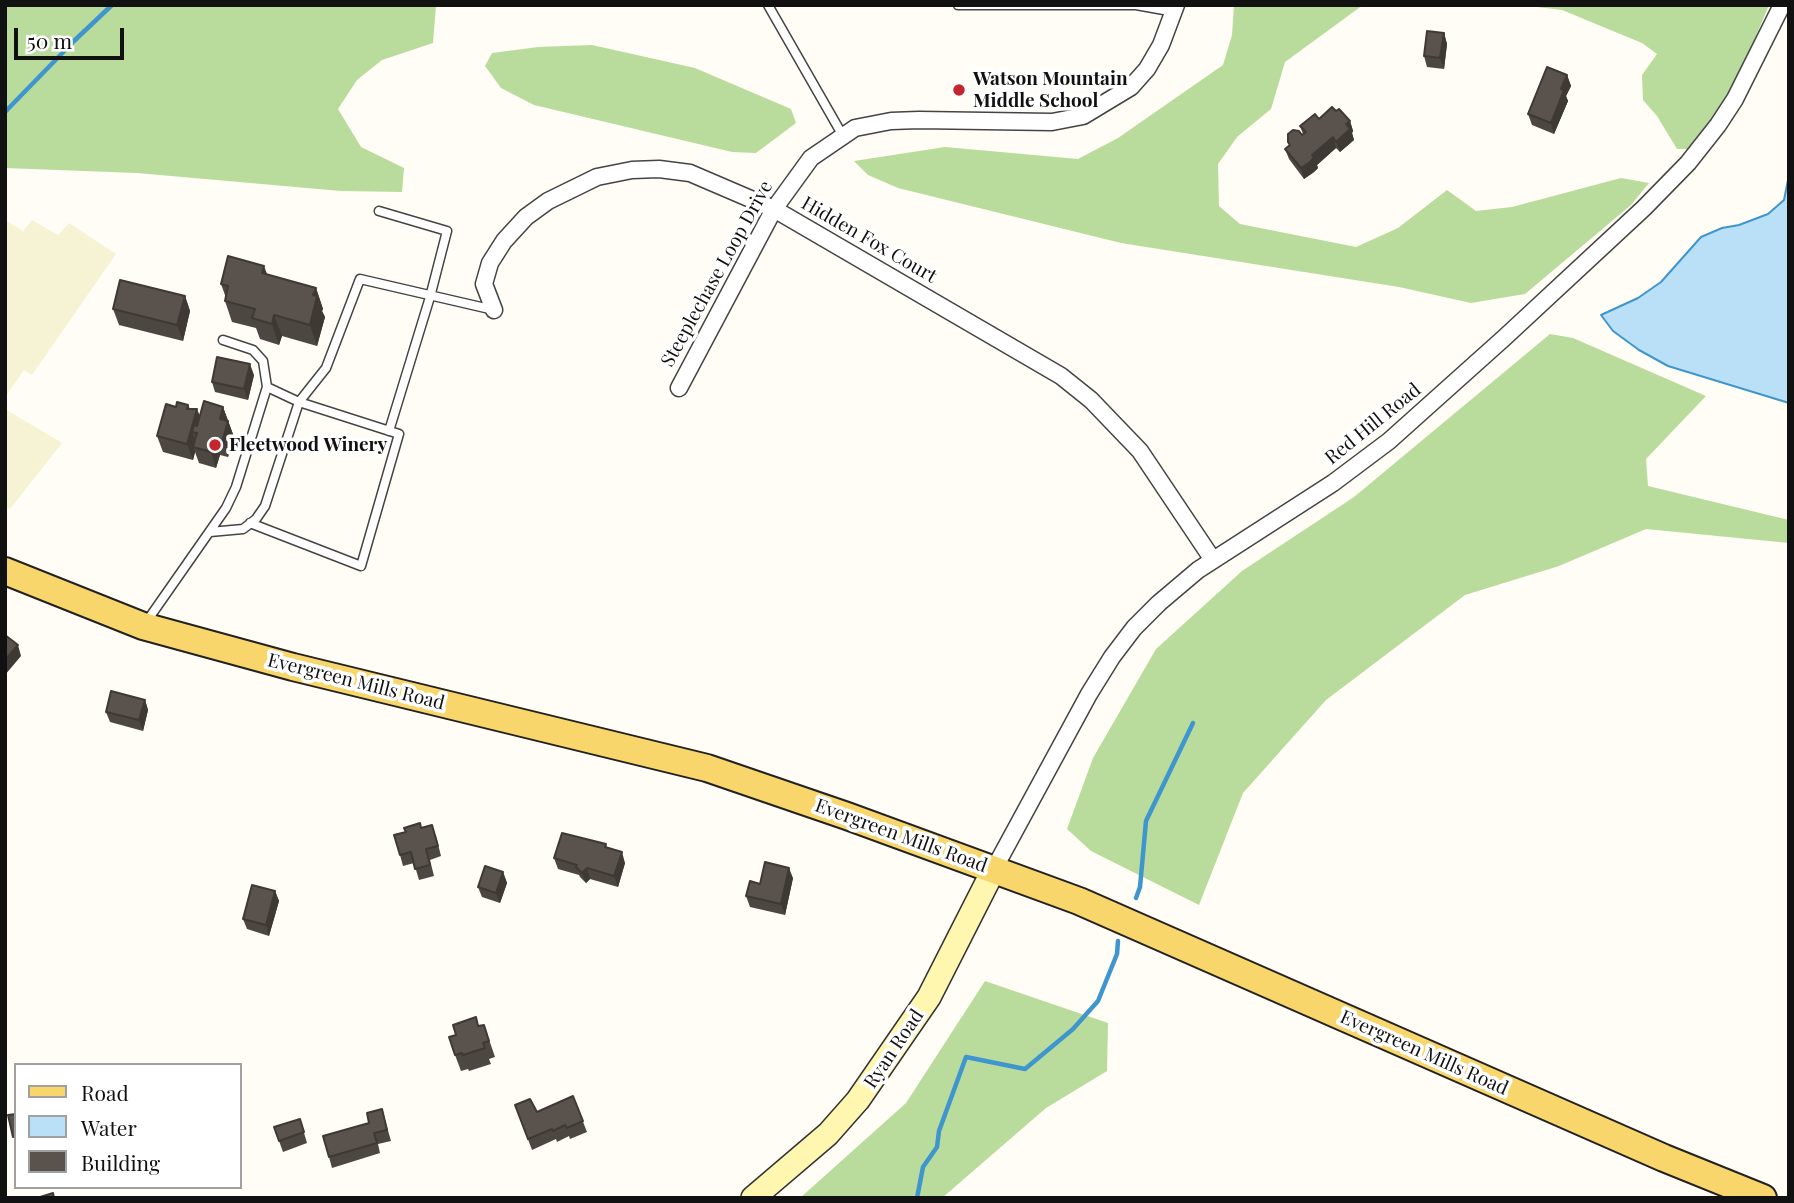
<!DOCTYPE html>
<html>
<head>
<meta charset="utf-8">
<style>
	body { margin:0 }
	#map { position:relative; width:1794px; height:1203px; overflow:hidden; background:#fffdf5; font-family:"Playfair Display",serif }
	canvas { display:block }
	.frame { position:absolute; inset:0; border:7px solid #111; pointer-events:none }
	.legend { position:absolute; left:14px; top:1063px; width:228px; height:126px; box-sizing:border-box; background:#fff; border:2px solid #a0a0a0; margin:0; padding:9px 12px; list-style:none; font-size:21px; color:#111 }
	.legend li { display:flex; align-items:center; gap:14px; height:35px }
	.legend b { width:35px; border:2px solid #a0a0a0 }
	.scale { position:absolute; left:14px; top:28px; width:110px; height:32px; box-sizing:border-box; border:4px solid #111; border-top:0; padding-left:9px; font-size:21px; line-height:24px; white-space:nowrap; color:#111; -webkit-text-stroke:5px #fff; paint-order:stroke }
</style>
</head>
<body>
<div id="map">
<canvas width="1794" height="1203"></canvas>
<div class="frame"></div>
<ul class="legend">
<li><b style="height:9px;background:#f9d66b"></b>Road</li>
<li><b style="height:19px;background:#b9e0f7"></b>Water</li>
<li><b style="height:19px;background:#5a524d"></b>Building</li>
</ul>
<div class="scale">50 m</div>
</div>
<script>
const g = document.querySelector('canvas').getContext('2d');
g.lineJoin = 'round';
function paint(path, color) { g.fillStyle = color; g.fill(path, 'evenodd'); }
const shape = rows => new Path2D(rows.map(r => 'M' + r).join(''));
function strokePath(path, color, width, dash) { g.strokeStyle = color; g.lineWidth = width; g.lineCap = dash ? 'butt' : 'round'; g.setLineDash(dash || []); g.stroke(path); }
function label(font, color, halo, rows, align = 'center') {
  g.font = font + ' "Playfair Display",serif'; g.lineWidth = 7; g.setLineDash([]); g.textBaseline = 'middle'; g.strokeStyle = halo; g.fillStyle = color; for (const [text, x, y, turn = 0] of rows) {
    g.save(); g.translate(x, y); g.rotate((+turn || 0) * Math.PI / 180); g.textAlign = isNaN(turn) ? turn : align; if (halo) g.strokeText(text, 0, 0); g.fillText(text, 0, 0); g.restore();
  }
}
paint(shape([
	[5,220,23,231,32,220,58,235,69,223,116,254,32,375,24,370,5,397],
	[5,409,62,443,10,509,5,507]
]), '#f6f3d4');
paint(shape([
	[5,5,436,5,433,43,382,60,357,80,338,109,361,147,404,168,402,192,341,191,137,173,5,168],
	[1234,5,1363,5,1285,62,1271,109,1237,137,1218,164,1219,206,1240,224,1356,247,1398,228,1447,190,1476,211,1512,207,1621,178,1649,183,1631,205,1525,294,1471,303,1399,287,1121,243,898,188,868,175,854,161,945,147,1078,159,1118,138,1223,65,1232,35],
	[1521,5,1674,6,1769,5,1729,100,1688,149,1677,149,1657,116,1643,100,1642,75,1657,54,1642,43,1562,10],
	[592,45,695,68,791,109,796,123,756,153,732,152,534,105,501,88,485,66,492,53,538,47],
	[1550,334,1573,338,1706,396,1646,459,1648,486,1789,520,1789,543,1646,529,1559,566,1465,595,1326,700,1243,793,1199,905,1091,851,1067,829,1093,758,1156,649,1242,571,1354,497],
	[985,981,1108,1023,1107,1071,1046,1108,942,1198,800,1198,906,1103]
]), '#b9dc9c');
const water = shape([
	[1789,175,1789,403,1668,366,1639,350,1613,331,1601,315,1638,298,1661,282,1701,237,1722,228,1739,225,1768,214,1784,200,1789,175]
]);
paint(water, '#b9e0f7');
strokePath(water, '#3f96cf', 2);
strokePath(shape([
	[5,112,74,41,112,5],
	[1136,898,1140,887,1146,821,1193,723],
	[917,1198,923,1167,937,1147,939,1131,966,1057,1025,1069,1073,1029,1098,1001,1117,954,1118,941]
]), '#3f96cf', 4.5);
const service = shape([
	[768,5,843,136],
	[958,5,1136,5,1175,12],
	[379,211,447,231,430,297,389,431],
	[250,523,361,566,399,434,299,402,326,368,360,279,494,310],
	[210,532,243,529,256,519,265,506,299,402,267,387],
	[147,621,226,508,236,487,267,387,263,361,253,350,223,340]
]);
const minor = shape([
	[494,310,484,284,490,263,504,241,526,217,548,201,597,177,632,170,659,169,690,173,774,209,1061,376,1091,400,1140,451,1213,560],
	[679,388,774,209,811,158,855,128,891,121,919,120,1052,122,1083,116,1131,87,1147,69,1161,45,1176,5],
	[994,869,1089,694,1112,657,1134,628,1159,603,1198,570,1333,483,1389,441,1504,338,1644,208,1688,163,1718,125,1735,99,1782,5]
]);
const secondary = shape([
	[753,1198,828,1134,858,1100,929,997,994,869]
]);
const primary = shape([
	[5,571,143,626,293,667,707,768,847,816,1079,901,1664,1158,1763,1198]
]);
strokePath(service, '#444', 11);
strokePath(minor, '#444', 19);
strokePath(secondary, '#333', 26);
strokePath(primary, '#222', 30);
strokePath(service, '#fff', 8);
strokePath(minor, '#fff', 16);
strokePath(secondary, '#fff6b0', 23);
strokePath(primary, '#f9d66b', 26);
paint(shape([
	[1444,33,1447,44,1444,69,1427,67,1424,56],
	[1567,75,1571,86,1566,96,1568,101,1554,134,1532,125,1528,114],
	[1336,111,1350,121,1353,131,1352,133,1354,140,1340,152,1336,148,1317,165,1318,168,1314,172,1304,179,1289,159,1285,149,1289,145,1288,142,1303,134,1300,126],
	[268,275,316,288,323,309,322,311,325,317,317,346,282,336,279,345,260,339,256,328,232,322,225,301,226,298,221,284],
	[185,296,190,311,183,341,119,325,113,309],
	[254,375,248,400,215,392,212,382],
	[188,405,190,409,200,416,223,407,234,437,228,457,220,455,216,468,199,463,195,452,193,460,163,452,157,436,176,407],
	[145,700,148,710,143,731,110,722,106,712],
	[422,828,436,836,441,856,430,860,434,876,419,880,414,863,403,866,400,855],
	[606,844,607,848,625,863,618,887,590,879,586,883,580,877,579,875,558,869,554,858],
	[503,872,507,883,500,903,482,897,478,887],
	[793,878,785,915,750,907,746,896,760,884],
	[275,891,279,901,269,936,247,929,243,919],
	[484,1025,495,1057,489,1059,491,1064,469,1071,468,1069,461,1071,455,1055,456,1035],
	[573,1096,587,1132,570,1139,569,1136,557,1142,556,1139,532,1150,515,1105,537,1112],
	[382,1109,391,1141,378,1144,380,1153,332,1168,329,1157,369,1123],
	[300,1119,307,1143,283,1152,274,1127]
]), '#4d4742');
paint(shape([
	[1444,33,1447,44,1444,69,1440,58],
	[1567,75,1571,86,1566,96,1568,101,1554,134,1551,123,1561,89],
	[1350,121,1353,131,1352,133,1354,140,1340,152,1336,142,1346,124],
	[1333,137,1336,148,1317,165,1318,168,1314,172,1304,179,1301,168,1312,155],
	[264,266,272,287,262,273],
	[316,288,323,309,322,311,325,317,317,346,310,325,313,295],
	[185,296,190,311,183,341,177,325],
	[274,315,282,336,279,345,272,324],
	[250,364,254,375,248,400,244,389],
	[188,405,194,420,197,409,203,424,197,433,192,432,197,446,193,447,195,452,193,460,187,444,187,409],
	[223,407,234,437,228,457,222,442,220,419],
	[214,439,220,455,216,468,211,452],
	[18,645,21,656,5,675,5,660],
	[145,700,148,710,143,731,139,720],
	[622,852,625,863,618,887,614,876],
	[587,868,590,879,586,883,582,873],
	[789,868,793,878,785,915,781,904],
	[503,872,507,883,500,903,496,893],
	[275,891,279,901,269,936,266,925]
]), '#3f3936');
const building = shape([
	[1427,31,1444,33,1440,58,1424,56,1427,31],
	[1547,67,1567,75,1561,89,1564,90,1551,123,1528,114,1547,67],
	[1332,107,1336,111,1339,109,1350,121,1346,124,1350,129,1336,142,1333,137,1312,155,1314,157,1310,162,1301,168,1285,149,1290,145,1288,142,1288,134,1293,130,1299,131,1302,135,1306,132,1300,126,1315,114,1319,119,1332,107],
	[228,256,264,266,262,273,316,288,313,295,317,296,310,325,274,315,272,324,252,318,255,309,225,301,228,286,221,284,228,256],
	[120,280,185,296,177,325,113,309,120,280],
	[217,357,250,364,244,389,212,382,217,357],
	[204,401,223,407,220,419,228,421,222,442,214,439,211,452,193,447,197,433,192,432,194,425,197,426,204,401],
	[177,402,188,405,187,409,197,409,187,444,157,436,166,404,176,407,177,402],
	[5,635,18,645,5,660,5,635],
	[111,691,145,700,139,720,106,712,111,691],
	[420,823,421,828,432,825,438,846,426,849,430,865,415,869,411,852,400,855,394,835,406,832,404,828,420,823],
	[562,833,606,844,605,847,622,852,614,876,587,868,582,873,576,867,577,865,554,858,562,833],
	[765,862,789,868,781,904,746,896,750,881,760,884,765,862],
	[485,866,503,872,496,893,478,887,485,866],
	[252,885,275,891,266,925,243,919,252,885],
	[476,1017,478,1026,484,1025,489,1041,483,1043,485,1048,463,1055,462,1053,455,1055,449,1037,456,1035,453,1025,476,1017],
	[573,1096,583,1121,567,1128,565,1125,553,1131,552,1129,528,1139,515,1105,530,1099,537,1112,573,1096],
	[382,1109,387,1130,374,1133,377,1143,329,1157,323,1136,369,1123,367,1113,382,1109],
	[16,1114,16,1137,13,1137,8,1115,16,1114],
	[300,1119,304,1132,279,1141,274,1127,300,1119],
	[53,1193,54,1198,37,1198,53,1193]
]);
paint(building, '#5a524d');
strokePath(building, '#3f3936', 2);
for (const [x, y, r, color] of [
	[959,90,7,"#c4262e"],
	[215,445,7,"#c4262e"]
]) { const dot = new Path2D(); dot.arc(x, y, r, 0, 2 * Math.PI); g.fillStyle = color; g.fill(dot); strokePath(dot, '#fff', 2.5); }
label('bold 19px', '#111', '#fff', [
	["Watson Mountain",973,79],
	["Middle School",973,101],
	["Fleetwood Winery",229,445]
], 'left');
label('19px', '#111', '#fff', [
	["Hidden Fox Court",869,240,30],
	["Steeplechase Loop Drive",717,274,-61],
	["Red Hill Road",1373,424,-39],
	["Evergreen Mills Road",356,682,14],
	["Evergreen Mills Road",901,836,20],
	["Ryan Road",894,1049,-56],
	["Evergreen Mills Road",1424,1053,24]
]);
</script>
</body>
</html>
